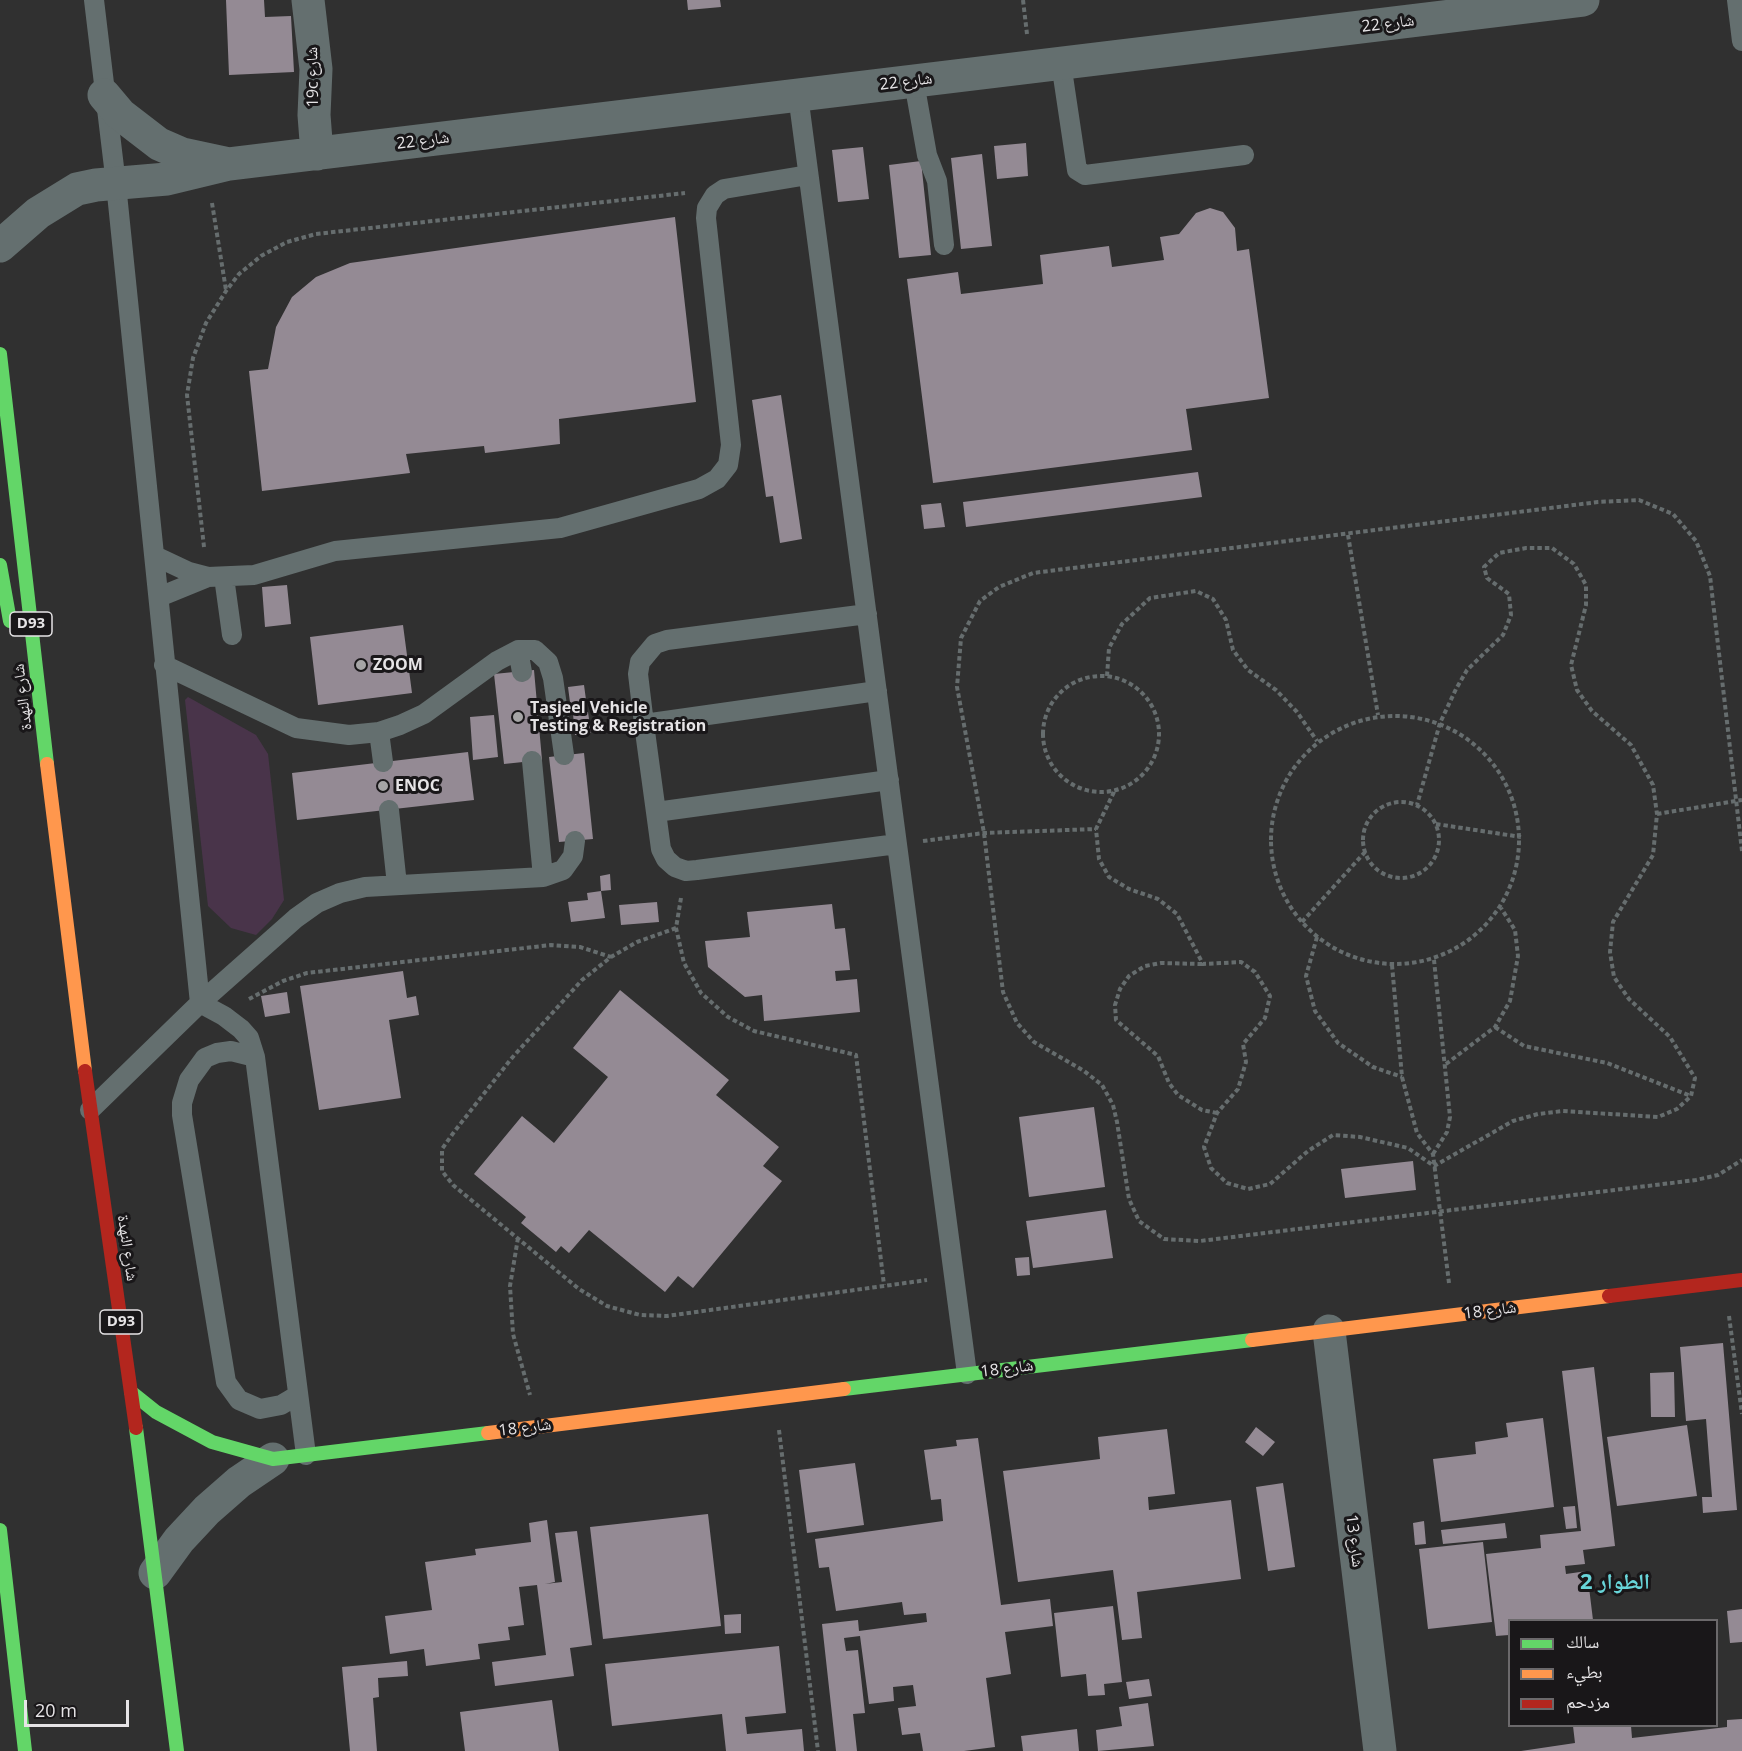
<!DOCTYPE html>
<html>
<head>
<meta charset="utf-8">
<style>
	body { margin:0 }
	#map { position:relative; width:1742px; height:1751px; overflow:hidden; background:#303030; font-family:"Open Sans","Noto Naskh Arabic",sans-serif }
	canvas { display:block }
	.legend { position:absolute; left:1508px; top:1619px; width:210px; height:108px; box-sizing:border-box; background:#191719; border:2px solid #6b696b; margin:0; padding:8px 10px; list-style:none; font-size:18px; color:#e6e4e6 }
	.legend li { display:flex; align-items:center; gap:12px; height:30px }
	.legend b { width:30px; border:2px solid #6b696b }
	.scale { position:absolute; left:24px; top:1700px; width:105px; height:27px; box-sizing:border-box; border:3px solid #e6e4e6; border-top:0; padding-left:8px; font-size:18px; line-height:21px; white-space:nowrap; color:#e6e4e6; -webkit-text-stroke:4px #191719; paint-order:stroke }
</style>
</head>
<body>
<div id="map">
<canvas width="1742" height="1751"></canvas>
<ul class="legend">
<li><b style="height:8px;background:#63d668"></b>سالك</li>
<li><b style="height:8px;background:#ff974d"></b>بطيء</li>
<li><b style="height:8px;background:#b3261e"></b>مزدحم</li>
</ul>
<div class="scale">20 m</div>
</div>
<script>
const g = document.querySelector('canvas').getContext('2d');
g.lineJoin = 'round';
function paint(path, color) { g.fillStyle = color; g.fill(path, 'evenodd'); }
const shape = rows => new Path2D(rows.map(r => 'M' + r).join(''));
function strokePath(path, color, width, dash) { g.strokeStyle = color; g.lineWidth = width; g.lineCap = dash ? 'butt' : 'round'; g.setLineDash(dash || []); g.stroke(path); }
function label(font, color, halo, rows, align = 'center') {
  g.font = font + ' "Open Sans","Noto Naskh Arabic",sans-serif'; g.lineWidth = 6; g.setLineDash([]); g.textBaseline = 'middle'; g.strokeStyle = halo; g.fillStyle = color; for (const [text, x, y, turn = 0] of rows) {
    g.save(); g.translate(x, y); g.rotate((+turn || 0) * Math.PI / 180); g.textAlign = isNaN(turn) ? turn : align; if (halo) g.strokeText(text, 0, 0); g.fillText(text, 0, 0); g.restore();
  }
}
paint(shape([
	[188,697,256,735,268,754,284,900,272,919,256,935,231,928,208,906,185,700]
]), '#49344a');
paint(shape([
	[226,0,264,0,265,17,291,16,294,72,229,75],
	[687,0,720,0,721,7,688,10],
	[1026,143,1028,176,997,179,994,146],
	[863,147,869,199,838,202,832,150],
	[982,154,992,246,961,249,951,158],
	[921,161,931,255,899,258,889,165],
	[1210,208,1223,212,1235,228,1237,251,1249,249,1269,398,1186,409,1192,450,933,483,907,279,958,272,961,294,1043,284,1040,255,1109,246,1112,267,1164,260,1160,237,1179,234,1196,213],
	[675,217,696,402,559,419,560,444,485,453,484,446,406,454,410,473,262,491,249,371,268,369,276,327,292,297,316,277,350,263],
	[781,395,802,539,780,543,773,496,766,497,752,400],
	[1198,472,1202,497,966,527,963,502],
	[941,503,945,527,924,529,921,505],
	[287,585,291,624,265,627,262,587],
	[403,625,412,693,318,705,310,637],
	[534,670,542,760,504,764,494,674],
	[584,685,587,707,571,710,568,687],
	[588,712,591,733,575,735,573,714],
	[494,715,498,757,473,760,470,717],
	[468,752,474,800,297,820,292,773],
	[584,753,593,839,559,842,549,757],
	[610,874,611,890,601,891,600,876],
	[601,891,605,918,571,922,568,902,588,900,587,893],
	[657,902,659,922,621,925,619,905],
	[832,904,835,929,845,928,850,970,835,971,836,981,857,979,860,1012,764,1021,762,995,745,997,708,967,705,941,750,937,747,912],
	[403,971,407,998,416,996,419,1015,389,1020,401,1098,319,1110,300,986],
	[620,990,729,1080,716,1095,779,1147,763,1166,782,1181,693,1288,678,1276,665,1292,589,1230,569,1253,561,1246,556,1252,521,1223,526,1217,474,1174,522,1116,554,1143,608,1077,573,1048],
	[287,992,290,1013,265,1017,261,996],
	[1094,1107,1105,1187,1029,1197,1019,1117],
	[1413,1161,1416,1190,1345,1198,1341,1169],
	[1106,1210,1113,1258,1033,1268,1026,1221],
	[1029,1257,1030,1275,1017,1276,1015,1258],
	[1723,1343,1737,1510,1703,1513,1702,1497,1712,1497,1706,1419,1686,1421,1680,1347],
	[1594,1367,1615,1546,1583,1550,1585,1564,1565,1566,1566,1574,1587,1571,1593,1620,1509,1620,1509,1635,1496,1636,1486,1554,1541,1548,1540,1535,1581,1531,1562,1371],
	[1674,1372,1675,1417,1651,1417,1650,1373],
	[1543,1418,1554,1507,1441,1522,1433,1459,1476,1454,1475,1442,1508,1437,1506,1423],
	[1687,1425,1697,1496,1617,1506,1607,1437],
	[1256,1427,1275,1442,1263,1456,1245,1442],
	[1167,1429,1175,1494,1148,1497,1149,1510,1231,1500,1241,1579,1137,1592,1142,1638,1122,1640,1113,1570,1018,1582,1003,1471,1100,1459,1098,1437],
	[978,1438,1001,1605,1050,1599,1053,1626,1005,1632,1011,1674,986,1678,995,1747,964,1751,923,1751,920,1733,902,1735,898,1708,916,1706,913,1685,893,1687,894,1701,869,1704,860,1636,844,1638,846,1651,858,1650,865,1713,853,1714,857,1751,836,1751,822,1624,858,1620,859,1631,927,1622,926,1613,904,1615,902,1602,836,1611,829,1567,819,1568,815,1539,943,1521,941,1499,931,1500,924,1450,957,1446,956,1440],
	[855,1463,864,1525,807,1533,799,1470],
	[1283,1483,1295,1567,1268,1571,1256,1487],
	[1575,1506,1577,1528,1566,1529,1563,1507],
	[708,1514,721,1626,603,1639,590,1527],
	[547,1520,555,1582,545,1584,562,1582,555,1533,577,1531,592,1645,570,1648,574,1676,495,1686,492,1662,546,1655,537,1585,519,1587,524,1625,508,1627,510,1640,478,1644,480,1659,426,1666,424,1649,390,1654,385,1616,432,1610,425,1562,476,1555,475,1549,531,1542,529,1523],
	[1424,1521,1426,1544,1415,1545,1413,1523],
	[1505,1523,1507,1538,1443,1544,1441,1530],
	[1483,1542,1492,1622,1428,1629,1419,1549],
	[1113,1606,1122,1682,1104,1684,1105,1695,1088,1696,1086,1674,1061,1677,1054,1613],
	[1742,1609,1742,1642,1730,1643,1727,1611],
	[741,1614,741,1633,725,1634,724,1615],
	[779,1646,786,1713,745,1717,747,1734,802,1729,804,1751,726,1751,722,1714,612,1726,605,1664],
	[407,1661,408,1676,378,1678,379,1697,373,1698,377,1751,350,1751,342,1667],
	[1149,1679,1152,1696,1129,1699,1126,1682],
	[552,1700,559,1751,465,1751,460,1712],
	[1148,1703,1154,1746,1098,1751,1096,1730,1122,1726,1119,1707],
	[1742,1719,1742,1751,1521,1751,1575,1743,1573,1726,1631,1726,1632,1738,1727,1727,1727,1720],
	[1077,1729,1079,1751,1023,1751,1021,1736]
]), '#948a94');
strokePath(shape([
	[1023,0,1027,34],
	[212,203,226,290],
	[1348,535,1378,715],
	[204,547,187,395,193,358,206,323,226,291,239,274,261,256,287,242,316,234,685,193],
	'1043 734a58 58 0 1 1 116 0a58 58 0 1 1-116 0Z',
	[1107,676,1109,648,1122,624,1150,598,1196,591,1213,599,1226,620,1233,650,1248,670,1276,690,1297,712,1317,741],
	'1271 840a124 124 0 1 1 248 0a124 124 0 1 1-248 0Z',
	[1114,792,1096,829,1099,859,1109,877,1129,889,1158,899,1177,914,1203,964,1241,962,1255,972,1270,996,1265,1018,1243,1044,1246,1062,1238,1089,1217,1113,1204,1147,1211,1168,1227,1183,1248,1189,1270,1184,1308,1151,1333,1135,1360,1137,1408,1148,1434,1166,1513,1121,1538,1114,1563,1111,1658,1117,1677,1109,1691,1096,1695,1078,1670,1037,1629,999,1614,977,1610,952,1613,922,1653,855,1657,814,1653,785,1631,745,1592,711,1577,690,1571,665,1586,605,1586,585,1574,564,1552,548,1526,548,1499,553,1484,567,1487,578,1509,594,1511,615,1503,635,1467,670,1456,689,1440,723,1417,805],
	'1363 840a38 38 0 1 1 76 0a38 38 0 1 1-76 0Z',
	[1657,814,1742,800],
	[1436,824,1521,837],
	[923,841,984,833,1096,829],
	[1742,851,1710,576,1696,541,1673,514,1639,500,1598,502,1033,573,999,587,980,601,961,638,957,687,984,833,1003,992,1017,1023,1034,1042,1084,1071,1102,1085,1113,1105,1117,1122,1129,1199,1139,1221,1164,1239,1200,1241,1696,1180,1718,1175,1742,1160],
	[681,898,676,928,684,963,701,993,728,1017,754,1031,856,1055,884,1285],
	[1302,922,1365,852],
	[676,928,637,942,611,957,582,980,511,1059,454,1132,442,1149,442,1171,453,1185,579,1289,607,1306,640,1315,667,1316,927,1280],
	[1317,937,1306,976,1315,1011,1338,1043,1373,1067,1402,1077],
	[1202,964,1161,963,1145,966,1129,976,1120,989,1115,1005,1116,1020,1158,1056,1169,1083,1178,1095,1202,1110,1217,1113],
	[1392,965,1402,1077,1417,1133,1433,1154,1449,1283],
	[249,999,283,981,307,973,551,945,580,947,611,957],
	[1495,1027,1524,1046,1607,1063,1691,1096],
	[1446,1064,1495,1027,1510,1001,1518,956,1515,930,1501,908],
	[1433,1154,1447,1132,1450,1117,1434,960],
	[518,1238,510,1286,513,1334,530,1395],
	[1729,1316,1742,1414],
	[779,1430,818,1751]
]), '#666d6e', 4, [4.5, 3]);
strokePath(shape([
	[94,0,116,184,200,1003,224,1016,241,1029,249,1038,255,1057,306,1455],
	[1737,0,1742,41],
	[1061,63,1077,170,1085,175,1244,155],
	[914,82,927,155,937,181,944,245],
	[798,95,967,1374],
	[155,556,189,572,208,577,254,575,335,551,560,528,699,489,717,479,728,465,731,445,706,218,707,208,715,195,724,189,808,175],
	[224,577,232,635],
	[159,597,208,577],
	[867,614,667,640,655,644,640,662,638,674,644,724,661,849,666,859,675,867,686,871,697,870,897,844],
	[518,650,522,672],
	[164,665,296,728,349,735,379,732,400,725,424,714,497,661,518,650,535,650,548,662,553,678,564,755],
	[644,724,877,691],
	[379,732,383,762],
	[532,761,543,877],
	[389,810,397,885],
	[656,812,889,780],
	[255,1057,231,1051,217,1053,205,1058,189,1080,182,1103,182,1115,226,1382,239,1400,260,1409,281,1405,298,1395],
	[90,1110,200,1003,296,918,317,903,340,893,365,887,543,877,563,870,573,856,575,841]
]), '#646f6f', 20);
strokePath(shape([
	[308,0,316,69,314,115,317,154],
	[104,95,120,114,159,144,182,154,224,163],
	[0,246,38,213,77,189,96,185,167,179,229,164,1583,0],
	[1329,1331,1380,1751],
	[155,1573,179,1540,207,1510,239,1482,273,1459]
]), '#646f6f', 33);
strokePath(shape([
	[0,354,47,764],
	[0,565,10,621],
	[844,1389,1252,1340],
	[131,1392,156,1412,212,1442,273,1459,488,1433],
	[136,1428,177,1751],
	[0,1530,25,1751]
]), '#63d668', 14);
strokePath(shape([
	[47,764,85,1071],
	[1252,1340,1609,1296],
	[488,1433,844,1389]
]), '#ff974d', 14);
strokePath(shape([
	[85,1071,136,1428],
	[1609,1296,1742,1280]
]), '#b3261e', 14);
for (const [x, y, r, color] of [
	[361,665,6,"#a6a5a6"],
	[518,717,6,"#a6a5a6"],
	[383,786,6,"#a6a5a6"]
]) { const dot = new Path2D(); dot.arc(x, y, r, 0, 2 * Math.PI); g.fillStyle = color; g.fill(dot); strokePath(dot, '#191719', 2); }
for (const [x, y, w] of [
	[31,624,42],
	[121,1322,42]
]) { const box = new Path2D(); box.roundRect(x - w / 2, y - 12, w, 24, 4.5); g.fillStyle = '#191719'; g.fill(box); strokePath(box, '#e6e4e6', 1.5); }
label('bold 15px', '#e6e4e6', null, [
	["D93",31,624],
	["D93",121,1322]
]);
label('16px', '#e6e4e6', '#191719', [
	["شارع 22",1388,24,-7],
	["19c شارع",313,77,-91],
	["شارع 22",906,82,-7],
	["شارع 22",423,141,-7],
	["شارع النهدة",23,697,-97],
	["شارع النهدة",127,1248,82],
	["شارع 18",1490,1311,-7],
	["شارع 18",1007,1369,-7],
	["شارع 18",525,1428,-7],
	["شارع 13",1354,1541,83]
]);
label('bold 16px', '#e6e4e6', '#191719', [
	["ZOOM",373,665],
	["Tasjeel Vehicle",530,708],
	["Testing & Registration",530,726],
	["ENOC",395,786]
], 'left');
label('bold 22px', '#68d5d9', '#191719', [
	["الطوار 2",1615,1583]
]);
</script>
</body>
</html>
